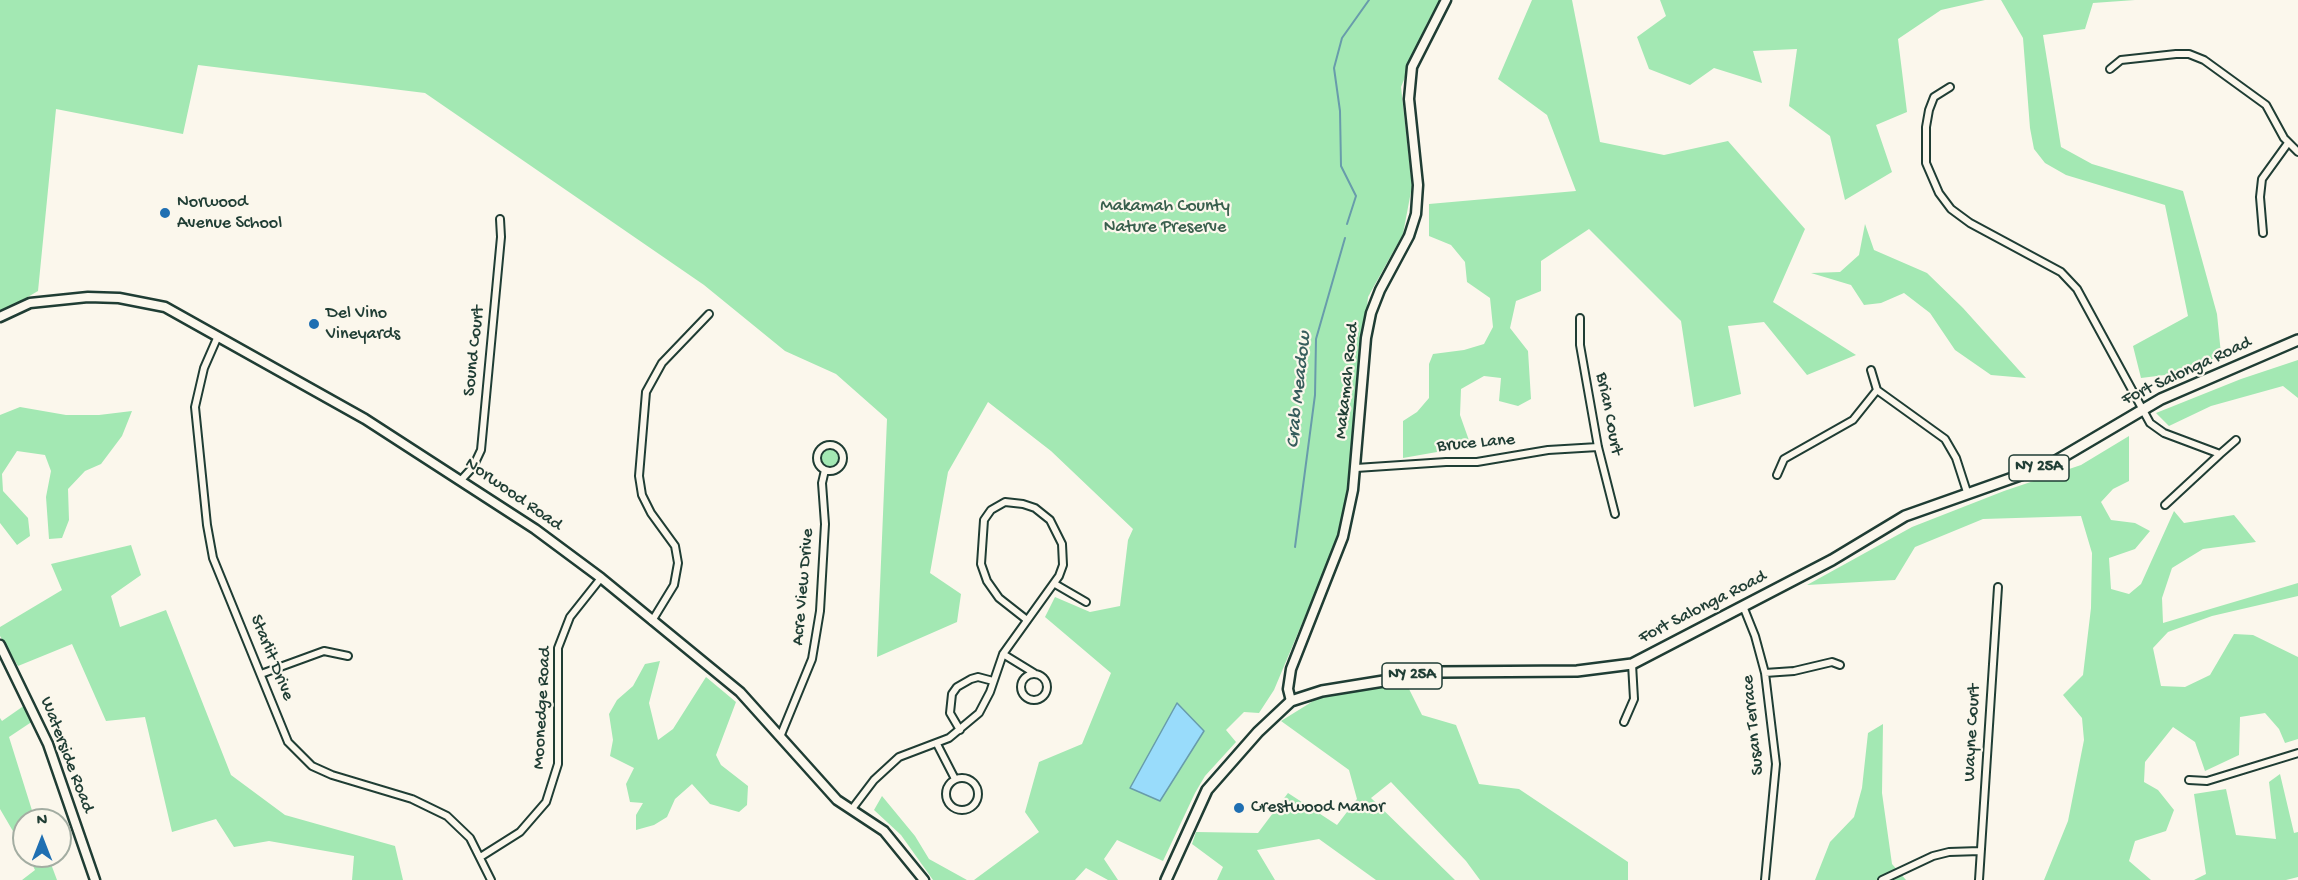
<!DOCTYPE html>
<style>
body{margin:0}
#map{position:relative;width:2298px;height:880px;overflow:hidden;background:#fbf7ec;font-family:"Gochi Hand",sans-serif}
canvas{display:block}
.north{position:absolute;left:12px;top:808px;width:60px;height:60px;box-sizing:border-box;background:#fbf7ec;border:2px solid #a3ada2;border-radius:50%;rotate:0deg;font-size:16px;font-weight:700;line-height:24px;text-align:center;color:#1f3d34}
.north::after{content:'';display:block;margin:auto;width:21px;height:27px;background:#1f6fb2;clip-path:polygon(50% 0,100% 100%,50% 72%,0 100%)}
</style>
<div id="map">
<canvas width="2298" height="880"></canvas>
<div class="north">N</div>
</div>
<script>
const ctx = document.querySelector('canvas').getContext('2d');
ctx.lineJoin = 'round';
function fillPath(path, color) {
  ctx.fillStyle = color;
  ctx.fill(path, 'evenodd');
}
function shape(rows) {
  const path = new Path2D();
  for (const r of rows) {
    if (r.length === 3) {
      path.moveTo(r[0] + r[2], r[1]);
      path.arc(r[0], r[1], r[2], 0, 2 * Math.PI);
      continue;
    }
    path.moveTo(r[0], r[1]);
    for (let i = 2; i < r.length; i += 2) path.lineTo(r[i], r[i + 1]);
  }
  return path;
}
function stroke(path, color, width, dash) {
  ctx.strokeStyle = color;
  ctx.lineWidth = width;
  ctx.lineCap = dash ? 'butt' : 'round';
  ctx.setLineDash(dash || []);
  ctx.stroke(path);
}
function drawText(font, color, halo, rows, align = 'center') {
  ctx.font = font + ' "Gochi Hand",sans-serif';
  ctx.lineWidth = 4.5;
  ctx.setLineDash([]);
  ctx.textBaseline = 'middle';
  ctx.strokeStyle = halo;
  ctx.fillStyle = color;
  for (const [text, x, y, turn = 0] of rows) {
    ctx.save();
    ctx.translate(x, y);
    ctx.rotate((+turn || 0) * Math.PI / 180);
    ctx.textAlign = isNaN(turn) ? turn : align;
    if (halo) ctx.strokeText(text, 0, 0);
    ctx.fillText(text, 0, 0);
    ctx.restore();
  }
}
const green = shape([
 [0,0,1440,0,1427,23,1401,87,1412,186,1403,234,1368,297,1354,448,1340,533,1274,690,1259,713,1244,712,1226,730,1236,742,1205,776,1195,793,1163,861,1117,840,1104,859,1118,880,1108,880,1086,868,1075,880,974,880,1039,832,1025,812,1039,762,1082,744,1111,673,1045,617,1055,597,1090,612,1120,606,1128,540,1133,529,1051,451,988,402,948,472,930,573,961,594,957,622,877,657,887,419,836,374,785,351,704,285,425,93,198,65,183,134,56,109,38,291,0,313],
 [1532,0,1572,0,1600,142,1664,155,1728,141,1805,229,1773,302,1856,355,1807,375,1764,322,1728,326,1741,394,1694,407,1681,321,1589,229,1541,261,1541,291,1516,301,1510,328,1528,351,1531,399,1518,406,1499,401,1501,378,1484,376,1461,389,1460,415,1471,446,1403,458,1403,421,1417,412,1429,398,1429,364,1433,354,1464,350,1484,344,1493,327,1490,298,1467,282,1465,262,1451,245,1429,236,1429,204,1576,191,1547,115,1498,79],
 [1660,0,1985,0,1941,10,1898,39,1907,112,1876,125,1892,172,1845,200,1830,136,1789,106,1797,49,1753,51,1762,83,1714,68,1690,85,1649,69,1637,37,1666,16],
 [2001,0,2135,0,2093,3,2085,29,2043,35,2061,147,2092,164,2183,191,2217,314,2221,354,2189,372,2141,378,2133,346,2188,316,2165,205,2066,175,2045,163,2034,149,2030,128,2023,38],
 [1865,224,1874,250,1927,273,1963,308,2026,378,1991,375,1955,350,1930,313,1904,293,1881,303,1864,305,1851,285,1811,273,1840,272,1859,255],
 [2298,360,2298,398,2283,386,2211,406,2169,426,2156,413,2241,379],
 [20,407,66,415,99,415,132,411,122,436,101,464,85,471,68,489,69,520,62,538,49,539,46,497,51,471,45,455,17,451,2,474,3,491,28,518,30,536,17,545,0,523,0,415],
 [2129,436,2129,481,2113,489,2101,502,2111,520,2135,523,2150,531,2135,549,2109,558,2111,589,2129,594,2141,584,2174,511,2184,523,2234,515,2256,542,2203,549,2172,568,2162,598,2163,623,2298,583,2298,596,2212,616,2168,632,2153,648,2161,686,2185,687,2210,675,2234,634,2253,635,2298,657,2298,739,2285,743,2279,729,2265,713,2240,717,2239,755,2205,771,2195,742,2173,727,2145,762,2144,782,2158,790,2174,810,2166,831,2135,841,2129,861,2151,880,2044,880,2068,821,2084,740,2082,718,2063,695,2083,675,2091,608,2092,553,2081,516,1983,519,1915,547,1895,580,1807,585,1912,527,2004,491,2081,465],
 [830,458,10],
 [131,545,141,575,111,596,120,627,166,610,231,775,285,815,395,846,403,880,352,880,354,856,269,841,234,847,216,819,172,832,145,717,106,721,72,644,18,666,0,636,0,627,62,590,51,564],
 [660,661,649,703,658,740,673,729,706,677,736,702,716,755,721,765,748,786,747,805,739,812,710,804,692,784,675,799,667,817,654,825,636,830,636,815,643,803,630,802,626,784,634,768,610,756,613,740,609,714,617,700,633,686,645,664],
 [1406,683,1422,715,1456,725,1479,784,1519,789,1628,862,1628,880,1480,880,1466,861,1391,782,1371,798,1455,880,1376,880,1319,839,1257,850,1275,880,1217,880,1223,867,1192,844,1196,832,1258,833,1288,793,1337,825,1357,799,1349,770,1281,721,1318,698],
 [25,705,33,721,9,737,35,820,24,820,24,850,0,809,0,718,2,721],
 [1883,724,1882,793,1892,864,1906,880,1815,880,1830,842,1854,817,1862,788,1868,733],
 [2280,774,2294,833,2298,832,2298,877,2286,880,2194,880,2206,874,2194,794,2226,789,2236,835,2276,839,2269,782],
 [882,796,915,836,929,859,967,880,933,880,901,835,874,810],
 [28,856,48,856,57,880,22,880,35,870]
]);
const water = shape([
 [1177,703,1204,731,1160,801,1130,788,1177,703]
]);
const stream = shape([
 [1347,224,1356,196,1341,166,1340,111,1334,68,1342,38,1369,0],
 [1295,547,1315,395,1316,339,1345,238]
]);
const street = shape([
 [2110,69,2121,60,2176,54,2189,54,2204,60,2266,105,2284,138,2298,152],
 [1950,87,1934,97,1929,110,1926,127,1926,163,1939,193,1951,209,1970,223,2061,272,2077,289,2150,423,2164,433,2220,454,2165,505],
 [2263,233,2260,197,2262,179,2288,143],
 [1580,318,1580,345,1598,447,1615,514],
 [218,336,204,368,195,407,207,525,213,558,288,742,312,766,332,775,412,799,447,816,470,838,491,880],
 [1871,370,1877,390,1945,439,1956,458,1967,492],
 [830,458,13],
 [2220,454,2236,440],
 [1356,468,1446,462,1477,462,1548,450,1598,447],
 [1777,475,1784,459,1853,420,1877,390],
 [462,479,473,467,481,450,501,237,500,219],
 [1055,584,1086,602],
 [1743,606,1755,636,1765,673,1776,764,1765,880],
 [652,621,674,585,678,563,675,546,651,513,642,495,639,476,646,392,662,363,709,314],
 [1003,654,1034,673],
 [1765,673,1794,671,1832,662,1840,665],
 [1034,687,13],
 [261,674,324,651,348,656],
 [1624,722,1634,699,1632,664],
 [960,730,950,713,952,694,957,687,971,679,978,677,993,681],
 [780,737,812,659,820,611,825,524,822,483,825,470],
 [937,744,955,779],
 [962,794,16],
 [2189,780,2207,781,2298,753],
 [852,809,874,780,899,757,949,738,979,713,990,692,1003,654,1059,576,1063,565,1062,544,1050,520,1035,508,1023,504,1005,502,991,510,984,520,981,564,987,581,999,598,1027,620],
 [482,856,520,832,546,802,558,764,558,648,570,617,601,578],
 [1882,880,1933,856,1949,852,1980,851],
 [1979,880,1998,587]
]);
const secondary = shape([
 [0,317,30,303,88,297,119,298,165,307,365,419,535,529,601,578,740,692,837,800,884,831,924,880],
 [0,645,48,744,95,880],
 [1291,701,1288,689,1291,669,1343,537,1353,490,1366,338,1371,313,1380,290,1409,236,1416,214,1418,185,1409,99,1412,67,1446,0]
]);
const primary = shape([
 [1166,880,1207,790,1258,732,1291,701,1322,691,1439,672,1577,671,1632,664,1832,560,1905,516,2049,465,2161,399,2298,340]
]);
const markers = [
 [165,213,6,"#1f6fb2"],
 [314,324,6,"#1f6fb2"],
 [1239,808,6,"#1f6fb2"]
];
const shields = [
 [2039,468,60],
 [1412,676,60]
];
const shieldNames = [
 ["NY 25A",2039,468],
 ["NY 25A",1412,676]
];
const poiNames = [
 ["Norwood",177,203],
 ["Avenue School",177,224],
 ["Del Vino",326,314],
 ["Vineyards",326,335],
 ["Crestwood Manor",1251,808]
];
const parkNames = [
 ["Makamah County",1165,207],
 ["Nature Preserve",1165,228]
];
const streetNames = [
 ["Sound Court",475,351,-84],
 ["Fort Salonga Road",2187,372,-25],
 ["Makamah Road",1348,381,-84],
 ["Brian Court",1608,414,79],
 ["Bruce Lane",1476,444,-5],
 ["Norwood Road",513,495,35],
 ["Acre View Drive",804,587,-85],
 ["Fort Salonga Road",1703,608,-27],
 ["Starlit Drive",271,658,68],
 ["Moonedge Road",543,708,-87],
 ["Susan Terrace",1754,725,-96],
 ["Wayne Court",1973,733,-87],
 ["Waterside Road",66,755,69]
];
const waterNames = [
 ["Crab Meadow",1300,390,-84]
];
fillPath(green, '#a3e8b3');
fillPath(water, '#99dcfb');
stroke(water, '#689cab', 1.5);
stroke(stream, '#689cab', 2);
stroke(street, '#1f3d34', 10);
stroke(secondary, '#1f3d34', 13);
stroke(primary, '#1f3d34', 14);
stroke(street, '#fbf7ec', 6);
stroke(secondary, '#fbf7ec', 8);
stroke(primary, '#fbf7ec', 9);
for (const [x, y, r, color] of markers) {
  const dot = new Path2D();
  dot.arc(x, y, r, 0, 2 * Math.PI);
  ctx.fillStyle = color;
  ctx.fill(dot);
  stroke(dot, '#fbf7ec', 2);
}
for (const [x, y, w] of shields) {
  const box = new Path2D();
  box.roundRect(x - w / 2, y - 13, w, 26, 4.5);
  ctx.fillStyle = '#fbf7ec';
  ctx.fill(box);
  stroke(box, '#1f3d34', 1.5);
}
drawText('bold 16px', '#1f3d34', null, shieldNames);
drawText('18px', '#1f3d34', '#fbf7ec', poiNames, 'left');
drawText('18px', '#395f4d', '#fbf7ec', parkNames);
drawText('18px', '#1f3d34', '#fbf7ec', streetNames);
drawText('italic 20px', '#375d5c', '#fbf7ec', waterNames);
</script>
